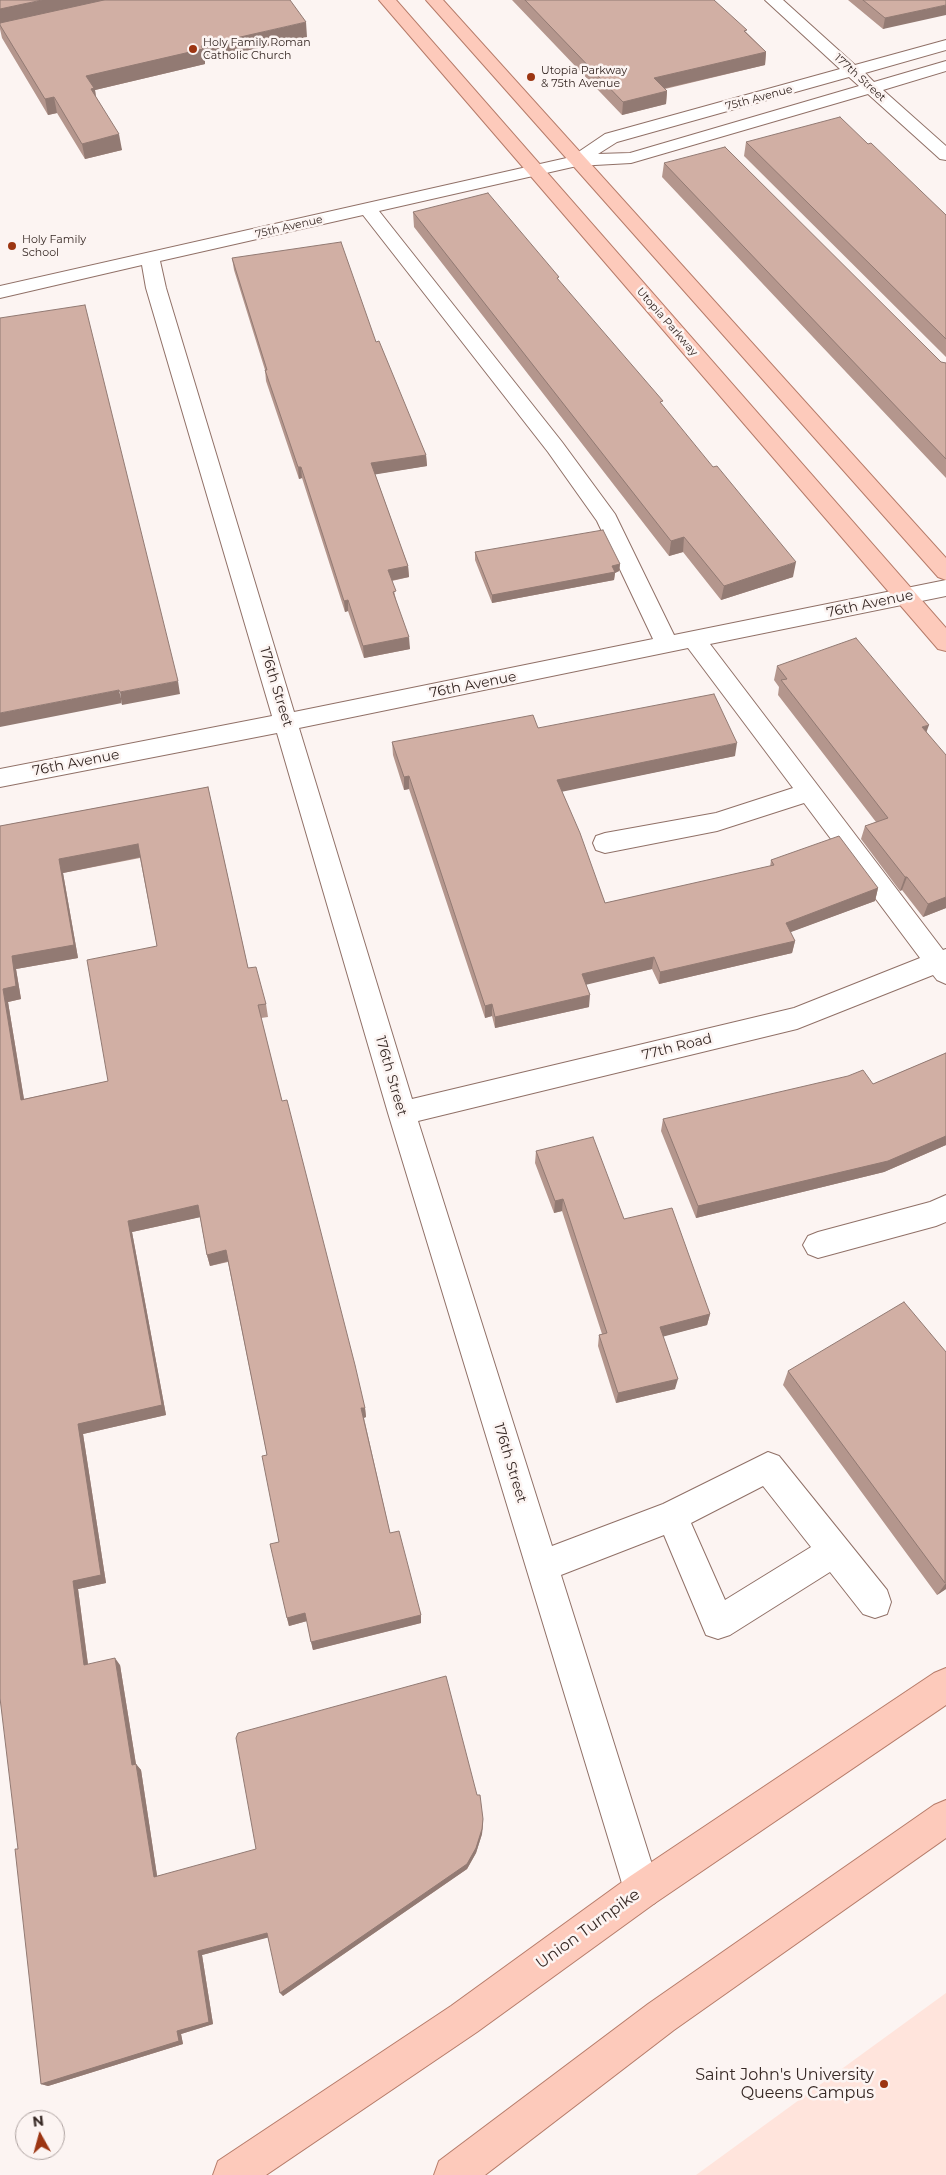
<!DOCTYPE html>
<style>
body{margin:0}
#map{position:relative;width:946px;height:2175px;overflow:hidden;background:#fcf4f2;font-family:Montserrat,sans-serif}
canvas{display:block}
.north{position:absolute;left:15px;top:2110px;width:50px;height:50px;box-sizing:border-box;background:#fcf4f2;border:1px solid #ada2a0;border-radius:50%;rotate:353deg;font-size:14px;font-weight:700;line-height:20px;text-align:center;color:#362824}
.north::after{content:'';display:block;margin:auto;width:18px;height:22px;background:#9c3512;clip-path:polygon(50% 0,100% 100%,50% 72%,0 100%)}
</style>
<div id="map">
<canvas width="946" height="2175"></canvas>
<div class="north">N</div>
</div>
<script>
const ctx = document.querySelector('canvas').getContext('2d');
ctx.lineJoin = 'round';
function fillPath(path, color) {
  ctx.fillStyle = color;
  ctx.fill(path, 'evenodd');
}
function shape(rows) {
  const path = new Path2D();
  for (const r of rows) {
    path.moveTo(r[0], r[1]);
    for (let i = 2; i < r.length; i += 2) path.lineTo(r[i], r[i + 1]);
  }
  return path;
}
function stroke(path, color, width, dash) {
  ctx.strokeStyle = color;
  ctx.lineWidth = width;
  ctx.lineCap = dash ? 'butt' : 'round';
  ctx.setLineDash(dash || []);
  ctx.stroke(path);
}
function drawText(font, color, halo, rows, align = 'center') {
  ctx.font = font + ' Montserrat,sans-serif';
  ctx.lineWidth = 5;
  ctx.setLineDash([]);
  ctx.textBaseline = 'middle';
  ctx.strokeStyle = halo;
  ctx.fillStyle = color;
  for (const [text, x, y, turn = 0] of rows) {
    ctx.save();
    ctx.translate(x, y);
    ctx.rotate((+turn || 0) * Math.PI / 180);
    ctx.textAlign = isNaN(turn) ? turn : align;
    if (halo) ctx.strokeText(text, 0, 0);
    ctx.fillText(text, 0, 0);
    ctx.restore();
  }
}
const built = shape([
 [946,1993,946,2175,696,2175]
]);
const minor = shape([
 [765,0,783,0,855,65,946,40,946,50,865,73,874,82,946,61,946,71,883,90,946,146,946,160,940,159,868,94,631,163,577,166,379,211,562,442,615,514,674,635,946,580,946,596,710,644,943,950,946,949,946,984,937,980,933,975,797,1029,418,1121,552,1546,663,1504,768,1452,779,1456,887,1590,891,1602,887,1614,875,1618,863,1614,830,1572,730,1635,718,1639,706,1635,664,1535,561,1575,660,1890,655,1903,642,1908,629,1903,624,1890,388,1113,277,733,0,787,0,769,272,716,146,288,142,265,0,298,0,286,571,157,605,134,840,69,765,0],
 [849,77,859,86,630,153,598,154,617,142,849,77],
 [363,215,548,452,597,521,653,639,294,712,166,288,160,261,363,215],
 [688,648,793,788,716,813,605,833,596,836,593,843,596,850,605,853,717,831,804,803,920,958,794,1008,412,1099,299,728,688,648],
 [763,1486,811,1547,725,1600,691,1523,763,1486],
 [946,1195,946,1222,936,1226,818,1258,808,1254,803,1245,808,1236,818,1232,930,1202,946,1195]
]);
const major = shape([
 [379,0,396,0,946,628,946,651,938,649,379,0],
 [426,0,443,0,946,558,946,580,938,577,426,0],
 [946,1668,946,1705,655,1903,477,2032,266,2175,213,2175,218,2161,451,2006,629,1877,934,1673,946,1668],
 [946,1800,946,1838,674,2030,485,2175,434,2175,439,2161,648,2004,934,1805,946,1800]
]);
const wall = shape([
 [0,0,307,37,205,60,205,64,95,90,96,98,122,150,85,159,57,113,48,115,2,38,0,29],
 [512,0,714,0,766,52,765,65,665,89,667,91,666,104,622,115],
 [848,0,946,0,883,29],
 [746,142,868,144,946,215,946,357,744,156],
 [664,163,941,362,946,363,946,478,662,177],
 [413,212,559,281,662,405,793,577,721,600,683,552,669,556,414,227],
 [232,258,376,342,426,455,427,466,375,474,408,566,409,577,392,581,396,600,410,649,364,658,348,611,345,612,302,478,299,479,266,381,265,370,234,270],
 [475,552,620,564,619,571,615,573,614,580,492,603,475,560],
 [777,666,927,732,946,908,923,917,902,890,900,891,861,839,865,826,876,822,778,695,779,687,774,680],
 [538,728,735,756,562,791,605,903,770,867,771,860,878,888,875,901,790,932,795,941,792,953,659,984,652,969,586,984,589,1007,495,1028,492,1016,485,1018,409,789,404,790,393,755,392,742],
 [208,787,248,968,266,1004,268,1017,261,1018,282,1101,365,1408,366,1417,364,1418,390,1533,421,1615,421,1623,313,1650,307,1621,289,1626,287,1618,279,1542,267,1455,228,1262,210,1266,207,1255,200,1217,132,1232,166,1415,83,1434,106,1583,78,1589,88,1664,120,1665,136,1764,141,1770,157,1876,483,1824,482,1834,476,1853,467,1869,283,1996,268,1937,202,1955,213,2024,181,2034,183,2044,48,2086,41,2084,18,1849,0,826],
 [140,858,157,946,108,1081,24,1099,8,1002,21,999,16,969,78,958,63,873],
 [946,1053,946,1145,884,1172,696,1218,661,1131,663,1119,873,1084],
 [536,1151,624,1219,710,1314,707,1325,663,1336,675,1389,616,1403,598,1346,599,1335,602,1334,562,1211,554,1213,535,1163],
 [946,1352,946,1589,937,1595,783,1385,788,1371]
]);
const shadedWall = shape([
 [42,0,113,0,0,25,0,9],
 [946,5,946,15,883,29,885,18],
 [306,22,307,37,205,60,205,64,95,90,97,104,93,104,86,76,201,46],
 [766,52,765,65,653,91,654,78],
 [667,91,666,104,622,115,623,102],
 [54,97,57,113,48,115,45,99],
 [119,134,122,150,85,159,82,144],
 [426,455,427,466,372,475,371,463],
 [298,467,301,467,302,478,299,479],
 [684,537,683,552,669,556,671,541],
 [796,562,793,577,721,600,724,586],
 [620,564,619,571,615,573,614,580,492,603,492,595],
 [408,566,409,577,389,581,388,570],
 [348,600,348,611,345,612,344,601],
 [409,637,410,649,364,658,363,646],
 [178,681,180,694,122,705,120,692],
 [119,690,122,703,0,727,0,713],
 [929,725,924,739,922,727],
 [737,743,735,756,556,793,557,780],
 [409,776,409,789,404,790,404,777],
 [138,844,141,857,63,873,78,958,16,969,21,999,8,1002,26,1112,21,1100,3,989,12,956,59,859],
 [905,877,907,877,902,890,900,891],
 [878,888,875,901,783,935,786,923],
 [946,897,946,908,923,917,928,904],
 [795,941,792,953,659,984,660,972],
 [654,957,652,969,581,986,582,974],
 [590,995,589,1007,495,1028,495,1017],
 [492,1004,492,1016,485,1018,485,1006],
 [946,1136,946,1145,884,1172,696,1218,698,1206],
 [563,1199,562,1211,554,1213,555,1201],
 [198,1205,201,1217,132,1232,166,1415,83,1434,106,1583,78,1589,89,1673,84,1665,73,1581,78,1424,128,1221],
 [226,1250,229,1261,210,1266,207,1255],
 [710,1314,707,1325,658,1338,660,1327],
 [678,1379,675,1389,616,1403,618,1393],
 [361,1408,365,1408,366,1417,363,1418],
 [946,1583,946,1589,937,1595],
 [305,1613,307,1621,289,1626,287,1618],
 [421,1615,421,1623,313,1650,311,1642],
 [115,1658,120,1665,137,1771,132,1765],
 [136,1764,141,1770,158,1882,154,1877],
 [483,1819,482,1834,476,1853,467,1869,283,1996,280,1993],
 [267,1933,270,1937,202,1955,213,2024,181,2034,183,2044,48,2086,41,2084,177,2031,198,1951]
]);
const building = shape([
 [0,0,42,0,0,9,0,0],
 [104,0,290,0,306,22,201,46,203,49,86,76,94,88,91,89,119,134,82,144,54,97,45,99,0,25,0,23,104,0],
 [525,0,714,0,747,30,744,31,766,52,654,78,667,91,623,102,525,0],
 [863,0,946,0,946,5,885,18,863,0],
 [840,117,868,144,871,143,946,215,946,339,746,142,840,117],
 [725,147,941,362,946,363,946,459,664,163,725,147],
 [488,193,559,277,557,278,663,401,660,402,713,467,717,466,796,562,724,586,684,537,671,541,413,212,488,193],
 [341,242,376,342,379,341,426,455,371,463,408,566,388,570,396,591,393,592,409,637,363,646,348,600,344,601,301,467,298,467,265,370,267,370,232,258,341,242],
 [85,305,178,681,120,692,119,690,0,713,0,318,85,305],
 [603,530,620,564,612,566,615,572,492,595,475,552,603,530],
 [856,638,929,725,922,727,946,755,946,897,928,904,907,877,905,877,865,826,888,818,781,680,787,679,777,666,856,638],
 [714,694,737,743,557,780,580,833,605,903,774,865,771,860,839,836,878,888,786,923,795,941,660,972,654,957,582,974,590,995,495,1017,492,1004,485,1006,409,776,404,777,392,742,533,715,538,728,714,694],
 [208,787,248,968,256,967,266,1004,258,1005,282,1101,287,1100,355,1365,365,1408,361,1408,390,1533,399,1531,421,1615,311,1642,305,1613,287,1618,270,1544,279,1542,262,1456,267,1455,226,1250,207,1255,198,1205,128,1221,162,1405,78,1424,101,1575,73,1581,84,1665,115,1658,132,1765,136,1764,154,1877,256,1849,236,1738,238,1733,446,1676,477,1795,480,1795,483,1819,482,1829,476,1848,467,1864,280,1993,267,1933,198,1951,209,2022,177,2031,179,2041,41,2084,15,1849,18,1849,0,1698,0,826,208,787],
 [138,844,157,946,87,960,108,1081,21,1100,3,989,16,986,12,956,74,945,59,859,138,844],
 [946,1053,946,1136,888,1161,698,1206,663,1119,848,1076,863,1070,873,1084,946,1053],
 [593,1137,624,1219,672,1208,710,1314,660,1327,678,1379,618,1393,599,1335,607,1333,563,1199,555,1201,536,1151,593,1137],
 [904,1302,946,1352,945,1583,788,1371,904,1302]
]);
const markers = [
 [193,49,5,"#9c3512"],
 [531,77,5,"#9c3512"],
 [12,246,5,"#9c3512"],
 [884,2084,5,"#9c3512"]
];
const farPoinames = [
 ["Holy Family Roman",203,43],
 ["Catholic Church",203,56],
 ["Utopia Parkway",541,71],
 ["& 75th Avenue",541,84],
 ["Holy Family",22,240],
 ["School",22,253]
];
const farStreetnames = [
 ["177th Street",860,78,42],
 ["75th Avenue",759,98,-15],
 ["75th Avenue",289,227,-13],
 ["Utopia Parkway",667,322,49]
];
const streetNames = [
 ["76th Avenue",870,604,-12],
 ["76th Avenue",473,685,-11],
 ["176th Street",276,687,73],
 ["76th Avenue",76,763,-11],
 ["77th Road",677,1047,-14],
 ["176th Street",391,1076,74],
 ["176th Street",510,1463,73]
];
const nearStreetnames = [
 ["Union Turnpike",588,1929,-36]
];
const nearPoinames = [
 ["Saint John's University",874,2075],
 ["Queens Campus",874,2093]
];
fillPath(built, '#ffe4dc');
stroke(minor, '#907067', 2);
stroke(major, '#b67b69', 2);
fillPath(minor, '#fff');
fillPath(major, '#fdcabb');
fillPath(wall, '#b4968d');
fillPath(shadedWall, '#927a73');
fillPath(building, '#d1afa4');
stroke(building, '#927a73', 1);
for (const [x, y, r, color] of markers) {
  const dot = new Path2D();
  dot.arc(x, y, r, 0, 2 * Math.PI);
  ctx.fillStyle = color;
  ctx.fill(dot);
  stroke(dot, '#fcf4f2', 2);
}
drawText('11px', '#362824', '#fcf4f2', farPoinames, 'left');
drawText('11px', '#362824', '#fcf4f2', farStreetnames);
drawText('14px', '#362824', '#fcf4f2', streetNames);
drawText('16px', '#362824', '#fcf4f2', nearStreetnames);
drawText('16px', '#362824', '#fcf4f2', nearPoinames, 'right');
</script>
